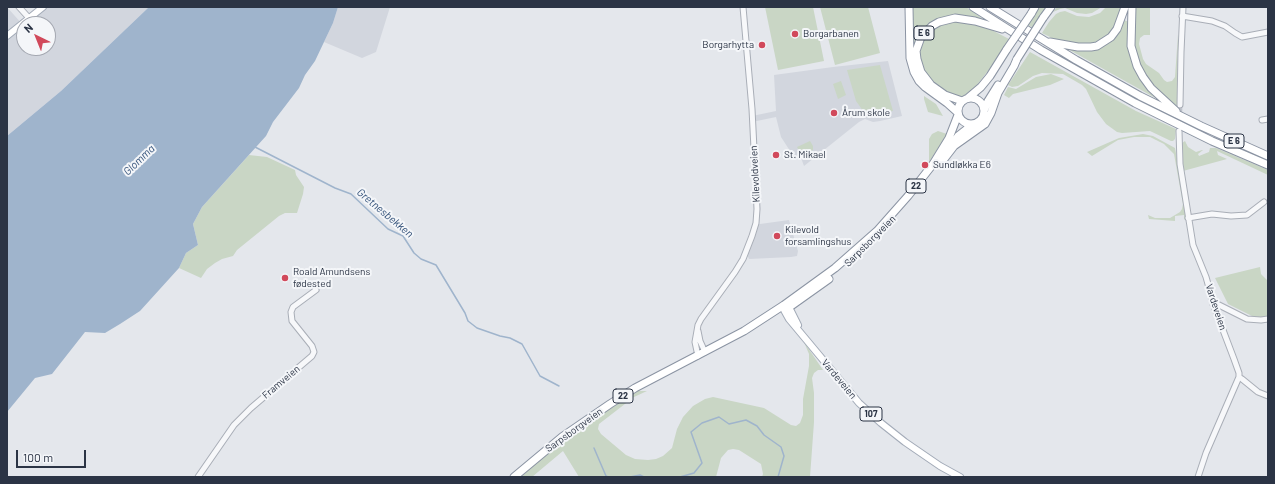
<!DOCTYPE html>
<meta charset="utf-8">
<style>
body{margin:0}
#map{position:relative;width:1275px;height:484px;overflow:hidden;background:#e4e7ec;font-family:Barlow,sans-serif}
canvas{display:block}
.frame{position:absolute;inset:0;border:8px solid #2b3445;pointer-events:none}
.north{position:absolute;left:16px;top:16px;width:40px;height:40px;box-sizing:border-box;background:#f4f6f9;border:1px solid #a4a8b1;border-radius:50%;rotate:317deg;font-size:11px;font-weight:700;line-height:16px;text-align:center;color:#2b3445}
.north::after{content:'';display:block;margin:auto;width:14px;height:18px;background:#d1495b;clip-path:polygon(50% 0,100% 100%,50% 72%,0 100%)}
.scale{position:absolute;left:16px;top:450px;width:70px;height:18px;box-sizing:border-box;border:2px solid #2b3445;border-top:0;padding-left:5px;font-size:12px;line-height:14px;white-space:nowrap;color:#2b3445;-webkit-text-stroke:3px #f4f6f9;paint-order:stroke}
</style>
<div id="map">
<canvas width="1275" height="484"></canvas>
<div class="frame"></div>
<div class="north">N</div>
<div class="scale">100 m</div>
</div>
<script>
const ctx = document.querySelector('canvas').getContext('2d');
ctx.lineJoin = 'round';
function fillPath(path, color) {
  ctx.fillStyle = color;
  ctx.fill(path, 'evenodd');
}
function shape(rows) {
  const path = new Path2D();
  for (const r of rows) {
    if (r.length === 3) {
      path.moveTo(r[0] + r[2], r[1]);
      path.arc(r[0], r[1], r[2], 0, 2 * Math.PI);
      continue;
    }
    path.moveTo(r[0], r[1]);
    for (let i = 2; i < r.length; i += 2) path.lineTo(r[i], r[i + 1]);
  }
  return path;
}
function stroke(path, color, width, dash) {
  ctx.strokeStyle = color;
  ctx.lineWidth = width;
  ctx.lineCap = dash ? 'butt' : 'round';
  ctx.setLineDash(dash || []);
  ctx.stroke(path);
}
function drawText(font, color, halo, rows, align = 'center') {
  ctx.font = font + ' Barlow,sans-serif';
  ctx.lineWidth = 4;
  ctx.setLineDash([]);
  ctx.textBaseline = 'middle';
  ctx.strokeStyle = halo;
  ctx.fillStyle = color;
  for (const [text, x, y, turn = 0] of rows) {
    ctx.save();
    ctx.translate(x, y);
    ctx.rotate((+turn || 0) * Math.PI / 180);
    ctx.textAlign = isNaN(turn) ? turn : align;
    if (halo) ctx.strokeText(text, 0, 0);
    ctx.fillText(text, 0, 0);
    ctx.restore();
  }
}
const built = shape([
 [7,7,22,24,43,7,149,7,61,91,7,136],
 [24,24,48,24,48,48,24,48],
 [338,7,390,7,376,52,362,58,324,42,333,23],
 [888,61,902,116,880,121,873,122,865,119,859,122,804,166,800,155,794,157,781,137,776,117,752,122,752,116,776,111,774,75,833,67],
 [789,220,798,251,797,256,791,257,749,259,746,252,756,223,760,224]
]);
const green = shape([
 [765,7,813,7,824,61,778,70],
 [820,7,868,7,880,53,835,65],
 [912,7,966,7,987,22,946,17,916,45,913,44],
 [1039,7,1048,7,1034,28,1028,25],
 [1057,7,1102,7,1092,13,1086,14,1077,13,1065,8,1060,9,1053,12],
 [1106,7,1123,7,1120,18,1110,34,1095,43,1087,45,1063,42,1052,38,1042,33,1049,22,1056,14,1060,12,1065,11,1077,16,1089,17,1100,13],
 [1135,7,1150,8,1150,35,1144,35,1140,38,1139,44,1143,59,1146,64,1159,73,1164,80,1167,82,1172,81,1175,77,1178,34,1177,106,1167,99,1147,78,1137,61,1133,49],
 [1124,20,1129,22,1129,48,1159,100,1066,48,1083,50,1119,32],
 [950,21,960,21,984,26,1009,39,991,67,973,90,963,96,957,96,952,95,929,80,922,68,920,55,920,47,924,38,934,27],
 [1030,52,1136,111,1176,129,1175,139,1173,141,1171,141,1150,131,1122,133,1117,132,1106,124,1097,112,1086,89,1082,85,1063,74,1042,73,1033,76,1018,86,1012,87,1008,85],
 [880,65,893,111,866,115,856,101,847,70],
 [1051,74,1064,79,1050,85,1013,94,1009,98,1004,95,1008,87,1016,89,1036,77],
 [841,81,846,95,838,99,833,84],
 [924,96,936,104,943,116,928,112,924,99],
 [938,131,947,134,929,162,929,139,932,134],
 [1143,134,1153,136,1175,148,1185,201,1186,217,1184,220,1184,215,1175,216,1175,221,1149,219,1148,215,1155,218,1170,218,1180,212,1182,209,1183,204,1174,154,1164,144,1150,137,1134,137,1118,140,1092,156,1087,152,1119,138],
 [810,141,813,146,813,150,802,156,797,147],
 [1185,141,1188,147,1196,152,1202,150,1203,150,1198,154,1199,156,1209,152,1210,148,1216,148,1268,170,1268,175,1217,151,1218,155,1227,159,1183,171,1182,143],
 [249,155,267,157,295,170,296,175,304,187,303,194,297,213,285,213,279,216,237,250,233,256,222,259,215,263,207,269,201,278,179,268,186,253,198,245,193,224,202,207],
 [1260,267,1261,274,1268,281,1268,317,1258,319,1228,304,1215,278],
 [804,342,823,370,818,370,814,373,812,378,814,393,814,422,810,477,762,477,763,474,761,464,739,450,733,449,728,450,721,458,716,477,579,477,563,451,532,477,521,477,540,460,588,423,638,391,647,391,634,397,599,424,598,429,601,434,626,455,635,459,648,460,656,459,663,456,672,448,677,429,683,417,693,406,705,399,713,397,764,408,791,425,796,426,800,423,803,415,803,399,809,366,809,354]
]);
const water = shape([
 [149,7,338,7,333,23,315,61,305,75,299,88,273,122,266,136,202,207,193,224,198,245,186,253,179,268,140,311,120,324,105,333,85,332,52,374,35,378,7,412,7,136,61,91]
]);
const stream = shape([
 [255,147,335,188,351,194,388,229,403,236,414,253,421,259,436,265,465,313,468,321,477,328,500,336,510,338,522,344,540,376,559,386],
 [594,448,606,476,608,477],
 [630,477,640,475,644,477],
 [680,477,694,473,702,463,691,432,702,423,719,417,729,424,746,420,757,426,764,435,781,447,784,456,778,477]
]);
const minorTunnel = shape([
 [1179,128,1180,105]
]);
const minor = shape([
 [19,7,29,18],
 [1182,16,1212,21,1225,26,1235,33,1242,37,1268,32],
 [1180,105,1181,52,1183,7],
 [1262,120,1268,119],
 [1179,131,1180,164,1193,245,1206,277,1215,309,1234,359,1239,373,1239,377,1206,453,1198,477],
 [1188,218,1212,214,1231,216,1247,215,1264,202],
 [1213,304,1217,304,1247,319,1261,320,1268,319],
 [698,331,700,341,705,352],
 [698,356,695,342,698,325,701,319,735,272,743,259,752,236,756,223,757,209,752,109,743,7],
 [1239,377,1242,379,1258,392,1268,396],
 [198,477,234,425,251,408,312,356,314,352,312,346,292,321,291,312,293,307,316,290]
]);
const major = shape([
 [7,36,43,7],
 [784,305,784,310,789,319,859,403,881,423,905,442,940,466,960,477],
 [784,305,789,307,798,325]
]);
const highway = shape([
 [909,7,910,58,914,72,919,81,925,87,947,103,957,112],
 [973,7,1041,50,1135,103,1212,141,1268,165],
 [990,7,1076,60,1140,96,1201,126,1268,156],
 [1132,7,1131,46,1137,66,1143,77,1151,88,1176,111],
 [1031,14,1035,7],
 [1043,18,1051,7],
 [1050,42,1078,47,1091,47,1097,46,1111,37,1117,29,1125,7],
 [971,111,13],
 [968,98,981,87,990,76,1007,49],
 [962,101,945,95,931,85,921,72,917,59,916,51,921,37,932,26,939,22,955,18,975,21,1002,29],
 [984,111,988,101,998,85],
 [943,156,958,136,972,125],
 [937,164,944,159,954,146,985,124,991,113,998,93,1014,66,1017,59],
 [791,306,829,279],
 [514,477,562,437,610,404,635,388,744,331,784,305,835,268,877,231,908,196,933,164,949,138,958,115]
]);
const highwayBridge = shape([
 [1007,49,1031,14],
 [1017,59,1043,18]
]);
const markers = [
 [795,34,4,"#d1495b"],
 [762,45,4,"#d1495b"],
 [834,113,4,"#d1495b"],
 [776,155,4,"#d1495b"],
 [925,165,4,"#d1495b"],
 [777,236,4,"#d1495b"],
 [285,278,4,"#d1495b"]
];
const shields = [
 [924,33,20],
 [1234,141,20],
 [916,186,20],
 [623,396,20],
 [871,414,22]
];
const shieldNames = [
 ["E 6",924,33],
 ["E 6",1234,141],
 ["22",916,186],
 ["22",623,396],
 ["107",871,414]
];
const poiNames = [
 ["Borgarbanen",803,34],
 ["Borgarhytta",754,45,"right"],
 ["Årum skole",842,113],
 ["St. Mikael",784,155],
 ["Sundløkka E6",933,165],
 ["Kilevold",785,230],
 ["forsamlingshus",785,242],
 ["Roald Amundsens",293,272],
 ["fødested",293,284]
];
const streetNames = [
 ["Kilevoldveien",755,174,-93],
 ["Sarpsborgveien",870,241,-45],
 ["Vardeveien",1216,307,72],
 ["Vardeveien",839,379,50],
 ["Framveien",281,382,-40],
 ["Sarpsborgveien",574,430,-36]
];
const waterNames = [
 ["Glomma",139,160,-44],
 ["Gretnesbekken",385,213,40]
];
fillPath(built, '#d2d6de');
fillPath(green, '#c9d6c5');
fillPath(water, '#9fb4cc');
stroke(stream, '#9fb4cc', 1.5);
stroke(minorTunnel, '#bfc3cb', 5, [5, 2.5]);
stroke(minor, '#a9aeb7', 7);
stroke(major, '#a3abb8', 8);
stroke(highway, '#8b94a3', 9);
stroke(minor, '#f7f8fa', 5);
stroke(major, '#fff', 6);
stroke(highway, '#fff', 7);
stroke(highwayBridge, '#8b94a3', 9, []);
stroke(highwayBridge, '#fff', 7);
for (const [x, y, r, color] of markers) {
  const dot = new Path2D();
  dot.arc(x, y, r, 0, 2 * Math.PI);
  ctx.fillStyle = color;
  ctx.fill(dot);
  stroke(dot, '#f4f6f9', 1.5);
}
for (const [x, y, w] of shields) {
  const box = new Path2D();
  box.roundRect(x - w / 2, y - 7, w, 14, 3);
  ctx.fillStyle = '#f4f6f9';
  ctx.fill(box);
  stroke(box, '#2b3445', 1);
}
drawText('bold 9px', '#2b3445', null, shieldNames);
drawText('10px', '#2b3445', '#f4f6f9', poiNames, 'left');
drawText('10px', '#2b3445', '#f4f6f9', streetNames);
drawText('italic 11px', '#34527a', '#f4f6f9', waterNames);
</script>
